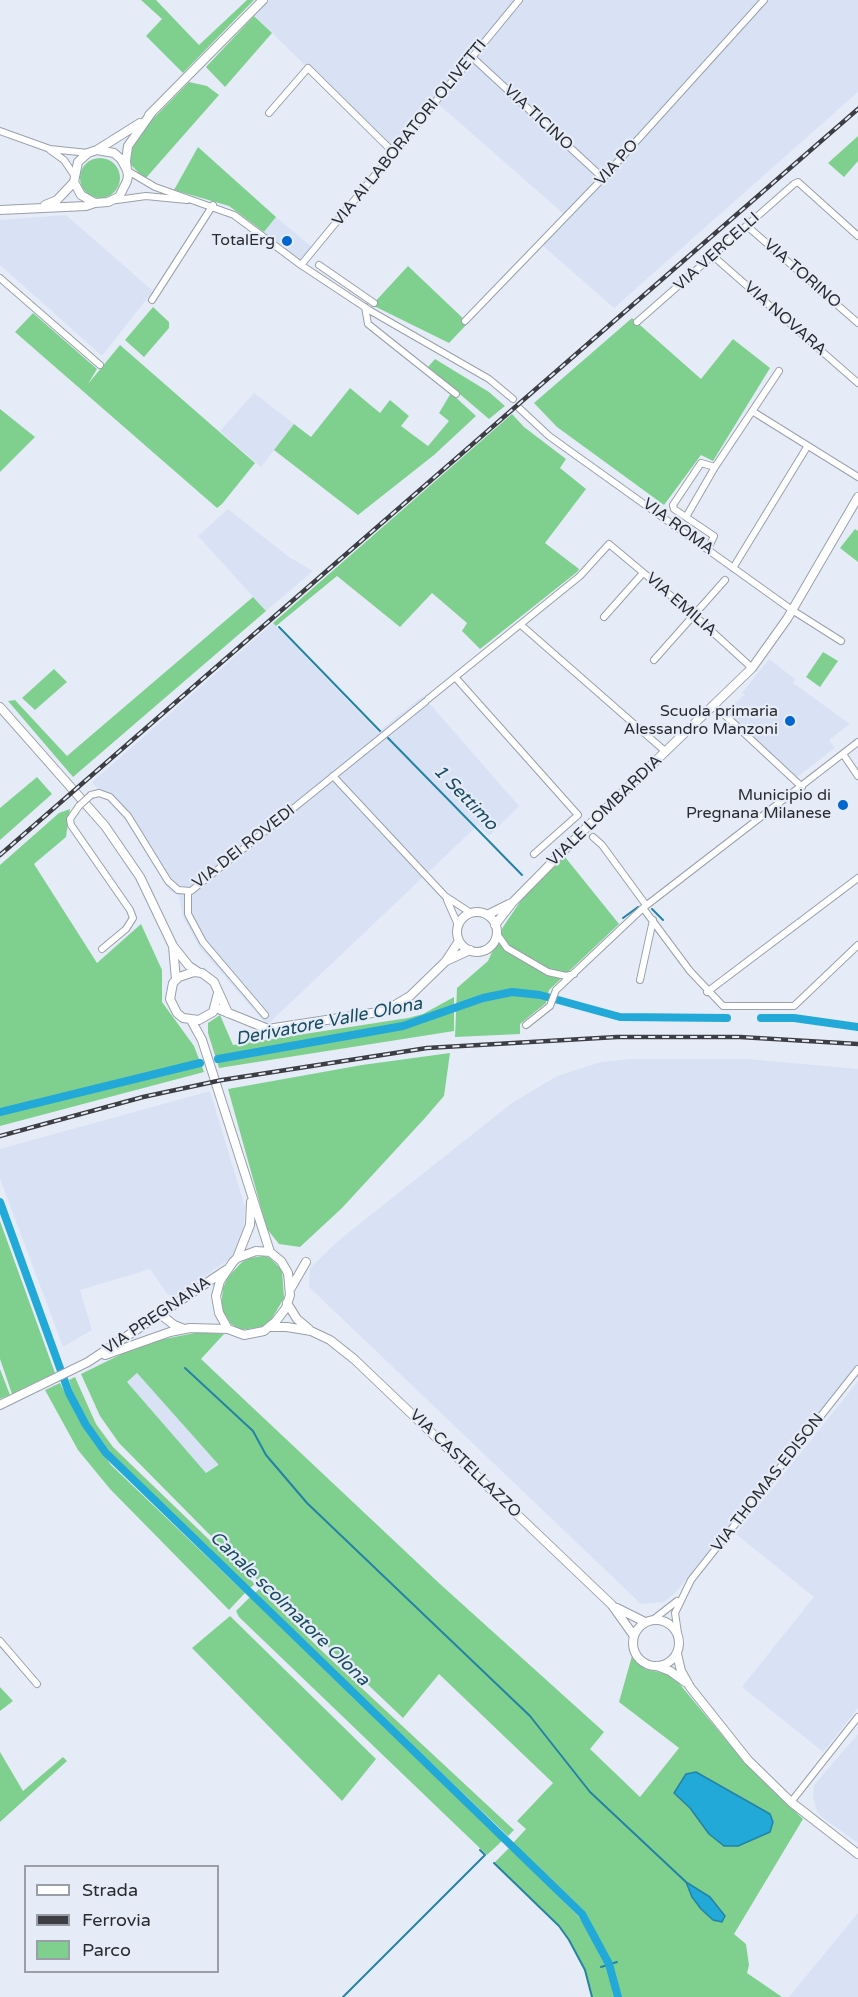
<!DOCTYPE html>
<style>
body{margin:0}
#map{position:relative;width:858px;height:1997px;overflow:hidden;background:#e6ecf7;font-family:"Varela Round",sans-serif}
canvas{display:block}
.legend{position:absolute;left:24px;top:1865px;width:195px;height:108px;box-sizing:border-box;background:#e6ecf7;border:2px solid #9a9fa7;margin:0;padding:8px 10px;list-style:none;font-size:18px;color:#292b2f}
.legend li{display:flex;align-items:center;gap:12px;height:30px}
.legend b{width:30px;border:2px solid #9a9fa7}
</style>
<div id="map">
<canvas width="858" height="1997"></canvas>
<ul class="legend">
<li><b style="height:8px;background:#fff"></b>Strada</li>
<li><b style="height:8px;background:#3c3e43"></b>Ferrovia</li>
<li><b style="height:16px;background:#7fd08f"></b>Parco</li>
</ul>
</div>
<script>
const ctx = document.querySelector('canvas').getContext('2d');
ctx.lineJoin = 'round';
function fillPath(path, color) {
  ctx.fillStyle = color;
  ctx.fill(path, 'evenodd');
}
function shape(rows) {
  const path = new Path2D();
  for (const r of rows) {
    if (r.length === 3) {
      path.moveTo(r[0] + r[2], r[1]);
      path.arc(r[0], r[1], r[2], 0, 2 * Math.PI);
      continue;
    }
    path.moveTo(r[0], r[1]);
    for (let i = 2; i < r.length; i += 2) path.lineTo(r[i], r[i + 1]);
  }
  return path;
}
function stroke(path, color, width, dash) {
  ctx.strokeStyle = color;
  ctx.lineWidth = width;
  ctx.lineCap = dash ? 'butt' : 'round';
  ctx.setLineDash(dash || []);
  ctx.stroke(path);
}
function drawText(font, color, halo, rows, align = 'center') {
  ctx.font = font + ' "Varela Round",sans-serif';
  ctx.lineWidth = 4.5;
  ctx.setLineDash([]);
  ctx.textBaseline = 'middle';
  ctx.strokeStyle = halo;
  ctx.fillStyle = color;
  for (const [text, x, y, turn = 0] of rows) {
    ctx.save();
    ctx.translate(x, y);
    ctx.rotate((+turn || 0) * Math.PI / 180);
    ctx.textAlign = isNaN(turn) ? turn : align;
    if (halo) ctx.strokeText(text, 0, 0);
    ctx.fillText(text, 0, 0);
    ctx.restore();
  }
}
const built = shape([
 [263,0,858,0,858,92,614,308,542,245,566,216,436,102,394,153,251,12],
 [66,215,153,291,102,356,0,265,0,220],
 [276,217,313,248,301,262,263,234],
 [254,393,294,424,261,467,220,431],
 [228,509,289,557,313,571,266,611,198,536],
 [273,623,378,732,423,696,519,806,489,836,478,825,267,1025,200,948,183,917,179,896,169,890,125,820,92,782],
 [769,659,795,679,793,683,850,724,829,740,835,748,797,777,731,717,731,707,745,694,742,693],
 [631,1059,748,1059,858,1069,858,1365,676,1592,664,1602,641,1604,309,1287,310,1268,339,1240,512,1103,557,1076,601,1062],
 [210,1091,245,1207,243,1233,239,1244,232,1257,178,1295,168,1295,150,1269,80,1290,92,1330,63,1347,0,1179,0,1149],
 [137,1373,218,1464,206,1473,127,1382],
 [858,1381,858,1708,823,1752,742,1687,814,1597,736,1534],
 [858,1734,858,1843,823,1818,817,1812,813,1796,814,1785],
 [858,1913,858,1997,789,1997]
]);
const green = shape([
 [141,0,156,0,199,45,247,0,254,0,183,73,146,36,162,19],
 [254,16,272,33,225,87,206,67],
 [189,82,207,86,219,95,145,179,130,164,133,143,148,124],
 [858,136,858,161,844,177,828,163],
 [198,147,276,217,264,232,229,206,174,190],
 [100,178,20],
 [408,266,468,323,449,343,372,305],
 [153,307,169,322,169,328,144,357,125,340],
 [33,313,97,369,88,384,120,345,255,463,222,504,217,508,15,332],
 [632,318,701,379,733,339,770,368,713,461,701,455,664,505,557,427,534,403],
 [435,359,489,392,505,406,489,419,428,367],
 [350,388,380,413,390,400,409,416,401,426,428,446,449,421,439,413,451,393,476,416,434,455,358,515,274,450,294,424,311,437],
 [0,409,35,437,0,472],
 [512,414,524,427,566,459,560,468,586,489,545,543,579,569,577,572,480,649,462,631,467,623,432,593,400,627,337,576,276,626,273,623],
 [855,529,858,531,858,562,840,548],
 [253,597,266,611,73,777,8,701,15,700,67,756],
 [823,652,838,661,820,687,806,677],
 [54,669,67,682,35,710,22,698],
 [37,777,52,794,0,840,0,808],
 [70,809,66,837,34,864,97,963,141,924,162,970,162,1002,194,1046,204,1072,0,1126,0,865,59,813],
 [565,857,619,924,549,990,546,1003,520,1024,520,1034,455,1037,457,988,488,961,503,927,526,893],
 [454,997,454,1031,219,1068,208,1033,208,1023,220,1015,233,1045,408,1018,423,1014],
 [450,1053,444,1096,425,1118,342,1208,300,1247,279,1244,267,1229,228,1089,362,1065],
 [0,1221,55,1373,12,1394,0,1359],
 [264,1256,270,1258,282,1270,284,1298,271,1320,262,1327,241,1330,231,1324,221,1308,223,1288,228,1277,242,1262,250,1258],
 [200,1332,224,1334,201,1359,440,1584,604,1732,590,1749,640,1797,679,1748,619,1702,632,1656,645,1669,672,1675,747,1765,803,1819,734,1934,746,1944,749,1965,747,1973,782,1997,621,1997,612,1963,585,1912,513,1843,526,1829,517,1821,553,1783,439,1674,403,1718,207,1532,119,1443,100,1416,81,1374,144,1343],
 [137,1373,218,1464,218,1465,206,1473,127,1382],
 [0,1369,10,1395,0,1399],
 [75,1377,96,1424,113,1447,255,1584,250,1588,111,1453,91,1426,73,1393,69,1380],
 [60,1383,78,1418,111,1465,245,1593,229,1610,110,1489,78,1450,45,1390],
 [259,1589,324,1653,514,1830,508,1836,254,1594],
 [250,1597,502,1841,487,1855,239,1617,236,1611],
 [230,1616,376,1759,342,1801,192,1648],
 [0,1687,13,1701,0,1711],
 [0,1752,23,1791,63,1757,67,1761,0,1822],
 [510,1847,578,1916,597,1944,607,1968,614,1997,592,1997,585,1970,569,1940,559,1926,494,1863]
]);
const water = shape([
 [696,1772,770,1814,773,1822,770,1832,738,1846,724,1846,709,1834,690,1808,674,1793,686,1774,696,1772],
 [686,1882,710,1897,725,1916,722,1922,713,1920,701,1909,692,1897,686,1882]
]);
const stream = shape([
 [279,627,380,731],
 [388,738,522,875],
 [652,909,663,920],
 [623,918,638,907],
 [185,1368,253,1431,266,1455,307,1503,530,1716,590,1792,686,1882],
 [494,1863,559,1926,569,1940,585,1970,592,1997],
 [601,1967,617,1962],
 [343,1997,485,1855,480,1850]
]);
const canal = shape([
 [761,1018,794,1018,858,1027],
 [218,1059,403,1026,483,998,512,992,540,995,620,1017,727,1018],
 [0,1112,200,1063],
 [0,1202,69,1393,86,1425,106,1453,582,1914,609,1964,618,1997]
]);
const minor = shape([
 [473,58,603,178],
 [269,113,308,68,394,153],
 [0,131,50,149,88,153],
 [50,150,64,160,74,175],
 [128,171,155,187,234,215,301,265,369,310,489,379,513,399],
 [117,200,146,196,187,200],
 [747,226,858,323],
 [713,256,858,383],
 [301,265,519,0],
 [319,265,374,303],
 [0,278,100,365],
 [152,300,213,205],
 [365,307,368,324,456,394],
 [465,321,603,178,764,0],
 [637,322,794,184,798,182,858,236],
 [519,408,549,436,792,610,841,641],
 [752,411,858,477],
 [715,467,779,371],
 [686,517,715,467,701,463,673,505,674,509,714,536,708,549],
 [733,568,807,447],
 [604,617,643,573],
 [521,625,666,752],
 [654,660,725,580],
 [455,677,578,815,534,854],
 [428,699,580,576,609,544,694,615,752,668],
 [714,705,802,787],
 [843,754,858,776],
 [333,776,445,896,471,913],
 [91,795,99,793,110,797,128,816,168,881,178,890,191,891,425,702],
 [79,806,70,819,71,825,130,910,133,918,126,929,102,949],
 [593,837,602,845,646,905],
 [188,891,188,914,203,942,265,1015],
 [447,900,458,925],
 [643,908,690,971,723,1006,794,1006,858,945],
 [497,934,507,948,548,972,566,976,574,974],
 [640,980,653,920],
 [707,992,858,878],
 [526,1025,550,1006,556,990,643,908,858,742],
 [654,1619,677,1601],
 [678,1633,675,1613,691,1580,858,1369],
 [0,1641,37,1684],
 [791,1802,858,1717]
]);
const tertiary = shape([
 [149,115,263,0],
 [97,150,140,123],
 [127,170,121,159,114,153,97,150,88,153,78,162,74,182,81,195,95,203,108,202,119,197,127,181,128,176,127,170,126,161,128,146,152,112],
 [45,205,57,200,74,182],
 [0,210,86,206,95,203],
 [0,707,105,826,140,877,173,946,189,966,198,972],
 [477,932,20],
 [487,915,509,904],
 [495,925,512,903,585,829,752,668,787,619,858,497],
 [173,946,176,980],
 [446,961,470,950],
 [218,993,213,1012,199,1020,183,1018,177,1013,170,999,173,983,179,977,194,972,202,973,214,982,228,1013],
 [216,1008,268,1029,385,1011,410,996,446,961,459,941],
 [191,1020,202,1040,270,1252],
 [256,1251,270,1252,281,1261,288,1273,290,1295,286,1308,276,1321,264,1331,244,1335,228,1329,219,1313,216,1296,220,1281,233,1262,237,1258,256,1251],
 [237,1258,250,1225,251,1202],
 [291,1288,306,1262],
 [287,1303,297,1319,309,1329],
 [160,1314,174,1325,184,1329],
 [269,1327,287,1327,311,1331,330,1340,354,1359,612,1605,634,1636],
 [105,1355,170,1332,190,1328,228,1329],
 [0,1405,88,1362,226,1270],
 [617,1608,645,1622],
 [656,1643,23],
 [677,1654,681,1671,690,1687,748,1760,791,1802,858,1854],
 [657,1666,670,1671,685,1682]
]);
const rail = shape([
 [0,855,858,109],
 [0,1136,143,1097,222,1080,427,1048,617,1037,740,1037,858,1044]
]);
const minorBridge = shape([
 [79,806,91,795]
]);
const markers = [
 [287,241,6,"#0066ce"],
 [790,721,6,"#0066ce"],
 [843,805,6,"#0066ce"]
];
const streetNames = [
 ["VIA TICINO",538,118,43],
 ["VIA AI LABORATORI OLIVETTI",410,133,-51],
 ["VIA PO",617,163,-48],
 ["VIA VERCELLI",717,252,-42],
 ["VIA TORINO",802,274,41],
 ["VIA NOVARA",785,319,41],
 ["VIA ROMA",678,527,36],
 ["VIA EMILIA",681,605,41],
 ["VIALE LOMBARDIA",605,811,-44],
 ["VIA DEI ROVEDI",244,847,-38],
 ["VIA PREGNANA",157,1316,-34],
 ["VIA CASTELLAZZO",465,1464,44],
 ["VIA THOMAS EDISON",768,1483,-52]
];
const poiNames = [
 ["TotalErg",275,241],
 ["Scuola primaria",778,712],
 ["Alessandro Manzoni",778,730],
 ["Municipio di",831,796],
 ["Pregnana Milanese",831,814]
];
const waterNames = [
 ["1 Settimo",465,798,46],
 ["Derivatore Valle Olona",329,1022,-11],
 ["Canale scolmatore Olona",289,1609,44]
];
fillPath(built, '#d8e2f4');
fillPath(green, '#7fd08f');
fillPath(water, '#22a9d8');
stroke(water, '#2483a5', 1.5);
stroke(stream, '#2483a5', 2);
stroke(canal, '#22a9d8', 8);
stroke(minor, '#9aa0aa', 8);
stroke(tertiary, '#9aa0aa', 10);
stroke(minor, '#fff', 6);
stroke(tertiary, '#fff', 8);
stroke(rail, '#3c3e43', 4.5);
stroke(rail, '#e6ecf7', 2, [7]);
stroke(minorBridge, '#9aa0aa', 8, []);
stroke(minorBridge, '#fff', 6);
for (const [x, y, r, color] of markers) {
  const dot = new Path2D();
  dot.arc(x, y, r, 0, 2 * Math.PI);
  ctx.fillStyle = color;
  ctx.fill(dot);
  stroke(dot, '#e6ecf7', 2);
}
drawText('16px', '#292b2f', '#e6ecf7', streetNames);
drawText('16px', '#292b2f', '#e6ecf7', poiNames, 'right');
drawText('italic 18px', '#194c60', '#e6ecf7', waterNames);
</script>
